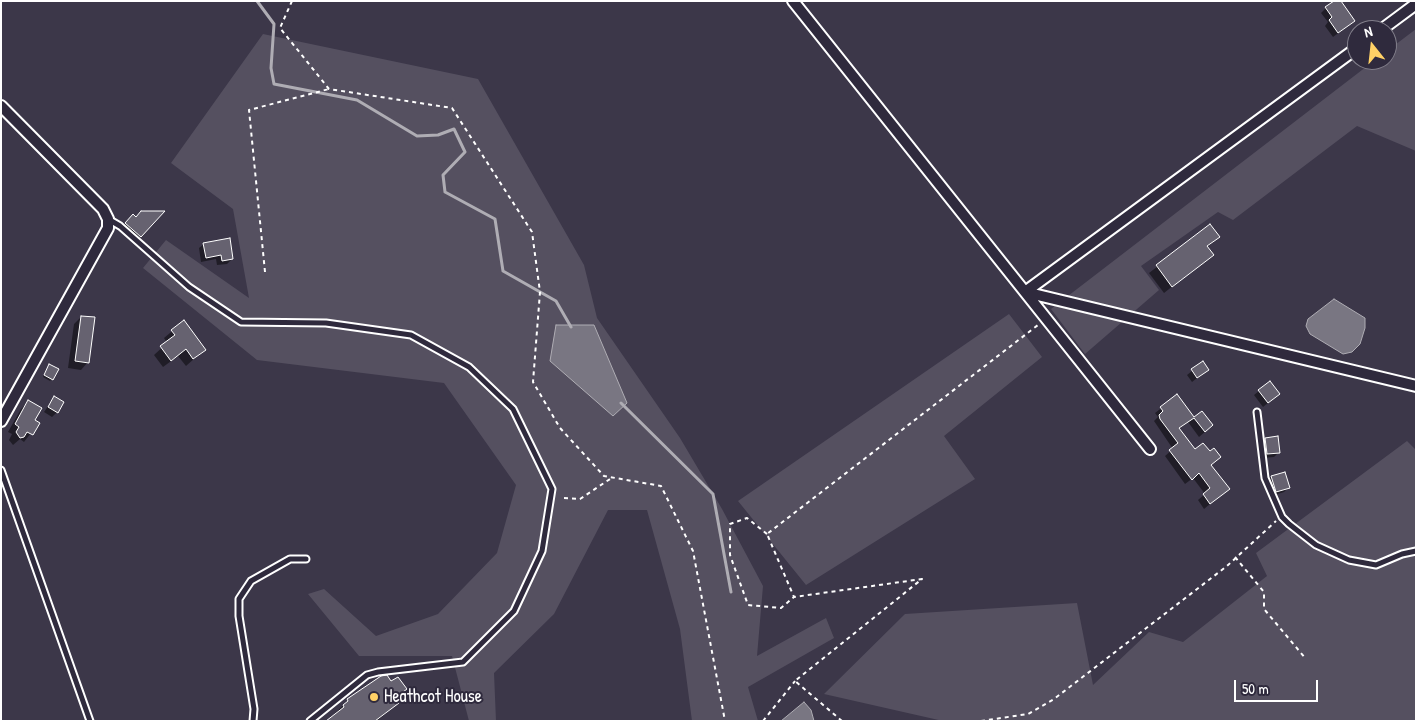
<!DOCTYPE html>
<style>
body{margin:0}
#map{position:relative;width:1417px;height:722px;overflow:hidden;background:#3c3749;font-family:"Patrick Hand",sans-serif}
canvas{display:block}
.frame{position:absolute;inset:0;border:2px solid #fff;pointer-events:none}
.north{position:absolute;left:1347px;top:20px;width:50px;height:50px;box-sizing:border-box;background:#2f2a3d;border:1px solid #827f8b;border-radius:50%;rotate:344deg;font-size:14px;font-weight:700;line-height:20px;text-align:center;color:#fff}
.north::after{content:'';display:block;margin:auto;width:18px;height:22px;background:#ffd166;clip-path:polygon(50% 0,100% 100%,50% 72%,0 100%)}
.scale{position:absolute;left:1234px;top:680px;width:84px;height:22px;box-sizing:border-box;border:2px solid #fff;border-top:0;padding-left:6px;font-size:15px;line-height:18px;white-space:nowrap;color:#fff;-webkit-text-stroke:4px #2f2a3d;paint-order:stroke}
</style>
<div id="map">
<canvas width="1417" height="722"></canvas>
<div class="frame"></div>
<div class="north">N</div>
<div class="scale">50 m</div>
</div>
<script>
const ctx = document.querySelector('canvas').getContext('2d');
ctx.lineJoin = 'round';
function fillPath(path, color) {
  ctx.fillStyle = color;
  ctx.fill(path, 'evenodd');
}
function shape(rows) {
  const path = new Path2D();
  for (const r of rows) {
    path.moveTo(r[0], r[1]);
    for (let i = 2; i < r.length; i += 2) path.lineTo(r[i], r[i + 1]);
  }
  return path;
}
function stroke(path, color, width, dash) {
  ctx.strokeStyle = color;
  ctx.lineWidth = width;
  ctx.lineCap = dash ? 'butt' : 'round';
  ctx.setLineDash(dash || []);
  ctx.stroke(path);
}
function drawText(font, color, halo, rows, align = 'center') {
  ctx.font = font + ' "Patrick Hand",sans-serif';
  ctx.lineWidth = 4;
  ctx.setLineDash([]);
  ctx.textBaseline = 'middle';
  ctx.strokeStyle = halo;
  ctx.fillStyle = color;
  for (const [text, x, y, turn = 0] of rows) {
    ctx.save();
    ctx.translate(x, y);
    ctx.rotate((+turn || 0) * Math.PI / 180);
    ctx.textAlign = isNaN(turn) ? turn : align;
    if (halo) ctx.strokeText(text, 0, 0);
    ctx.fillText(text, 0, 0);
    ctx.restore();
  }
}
const green = shape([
 [1416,29,1416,151,1357,126,1233,220,1218,212,1141,266,1159,290,1085,354,1051,309,1375,60,1387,60,1387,51],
 [263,34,478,79,584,265,597,318,680,438,722,509,763,586,757,656,826,618,834,638,748,687,758,721,692,721,680,629,647,510,608,510,554,614,494,673,496,721,469,721,452,656,359,656,308,594,324,589,376,636,438,614,497,553,516,485,444,383,257,360,143,268,166,240,249,298,233,209,171,163],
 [1009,314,1042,357,944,436,975,479,806,585,738,501],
 [1407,441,1416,450,1416,721,943,721,824,694,905,614,1077,603,1093,685,1149,632,1183,642,1267,576,1256,553]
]);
const water = shape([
 [1334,299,1365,318,1365,328,1360,344,1352,352,1343,354,1310,334,1306,326,1308,319,1334,299],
 [556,325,594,325,627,403,613,416,550,361,556,325],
 [804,702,811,710,814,721,781,721,804,702]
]);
const shadow = shape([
 [1326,8,1349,25,1333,37,1325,26,1328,22,1321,13],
 [162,212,136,240,122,228,133,216,136,218],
 [1210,226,1218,237,1206,248,1212,255,1164,293,1149,273],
 [204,244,232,259,227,264,217,265,216,259,201,262,199,248],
 [81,317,88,362,81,370,68,368,74,324],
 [183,322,204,350,186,366,178,356,163,367,154,355,167,343,164,338],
 [1202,363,1207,370,1192,382,1187,375],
 [48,368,52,379,50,381,43,377],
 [1259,391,1279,394,1263,407,1254,395],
 [1177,396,1194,419,1202,413,1206,431,1199,437,1188,422,1178,429,1228,489,1204,509,1198,500,1205,494,1193,478,1185,484,1165,456,1173,449,1154,421,1158,417,1155,413],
 [54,398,57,412,52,417,44,412],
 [28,402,33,421,38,424,24,442,20,439,13,445,9,440,12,434,8,432,21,409],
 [1277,437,1279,452,1274,457,1262,458,1260,444,1265,439],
 [1284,473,1288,488,1284,492,1271,496,1266,482,1271,477],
 [406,689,398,697,398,703,377,721,328,721,348,700]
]);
const stream = shape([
 [257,1,274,24,271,68,274,84,357,100,417,136,438,135,454,129,465,152,443,175,445,192,495,219,503,271,556,301,571,327],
 [621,403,713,494,731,592]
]);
const building = shape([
 [1334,1,1341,1,1355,21,1338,33,1329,20,1332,17,1325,7,1334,1],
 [141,211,165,211,141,237,125,223,133,214,136,217,141,211],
 [1210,224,1220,237,1207,246,1214,255,1172,287,1156,265,1210,224],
 [230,238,233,259,222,261,221,255,206,258,203,243,230,238],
 [81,316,95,317,89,363,75,361,81,316],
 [184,320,206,350,193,359,186,349,171,361,160,346,175,335,171,330,184,320],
 [1203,361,1209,370,1197,378,1191,369,1203,361],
 [49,364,59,369,53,380,44,375,49,364],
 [1270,381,1280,394,1268,403,1258,390,1270,381],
 [1177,394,1194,417,1202,411,1213,425,1205,432,1194,418,1179,428,1195,449,1203,443,1210,451,1214,448,1221,457,1211,465,1230,489,1210,504,1203,494,1210,488,1199,473,1192,480,1169,450,1178,443,1160,419,1159,415,1163,411,1160,407,1177,394],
 [54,396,64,402,58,413,48,407,54,396],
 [28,400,42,408,35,420,40,423,33,435,27,432,24,437,20,438,16,432,19,427,15,424,28,400],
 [1278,436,1280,453,1267,454,1265,438,1278,436],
 [1285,472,1290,488,1276,492,1271,476,1285,472],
 [387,675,391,681,398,677,407,689,399,695,399,703,375,721,326,721,344,707,343,705,348,701,347,699,381,676,387,675]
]);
const path = shape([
 [292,1,280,28,329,89,452,108,532,232,540,292,533,382,560,428,604,476,661,486,693,551,725,721],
 [265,272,249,110,329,89],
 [564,498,580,499,613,477],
 [767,534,747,518,730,524,730,555,748,605,781,608,794,597],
 [1235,557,1264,592,1264,609,1306,659],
 [763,721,795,681],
 [842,721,795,681,922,579,794,597,767,534,1038,325],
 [981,721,1028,714,1054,699,1227,566,1276,521]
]);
const lane = shape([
 [108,219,120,226,189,287,241,322,326,323,411,335,469,367,513,409,552,489,542,551,514,611,463,662,378,672,367,675,310,721],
 [1257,412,1265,478,1282,517,1289,524,1316,545,1349,560,1376,565,1402,554,1416,551],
 [1,470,90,721],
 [253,721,254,709,239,616,239,599,251,581,290,559,306,559]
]);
const street = shape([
 [793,1,1025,292,1357,48],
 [1381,30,1416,4],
 [1,106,103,209,108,219,108,228,1,421],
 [1025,292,1416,386],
 [1025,292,1150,449]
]);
const markers = [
 [374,697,5,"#ffd166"]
];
const poiNames = [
 ["Heathcot House",384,697]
];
fillPath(green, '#555060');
fillPath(water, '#797682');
stroke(water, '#afadb4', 1);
fillPath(shadow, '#0007');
stroke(stream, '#afadb4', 3);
fillPath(building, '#666270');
stroke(building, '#fff', 1);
stroke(lane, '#fff', 9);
stroke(street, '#fff', 14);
stroke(path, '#fff', 2, [4, 4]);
stroke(lane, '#2f2a3d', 5);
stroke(street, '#2f2a3d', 10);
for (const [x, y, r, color] of markers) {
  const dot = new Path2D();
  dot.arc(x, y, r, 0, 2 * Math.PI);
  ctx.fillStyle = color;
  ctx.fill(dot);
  stroke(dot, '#2f2a3d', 2);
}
drawText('18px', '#fff', '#2f2a3d', poiNames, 'left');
</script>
